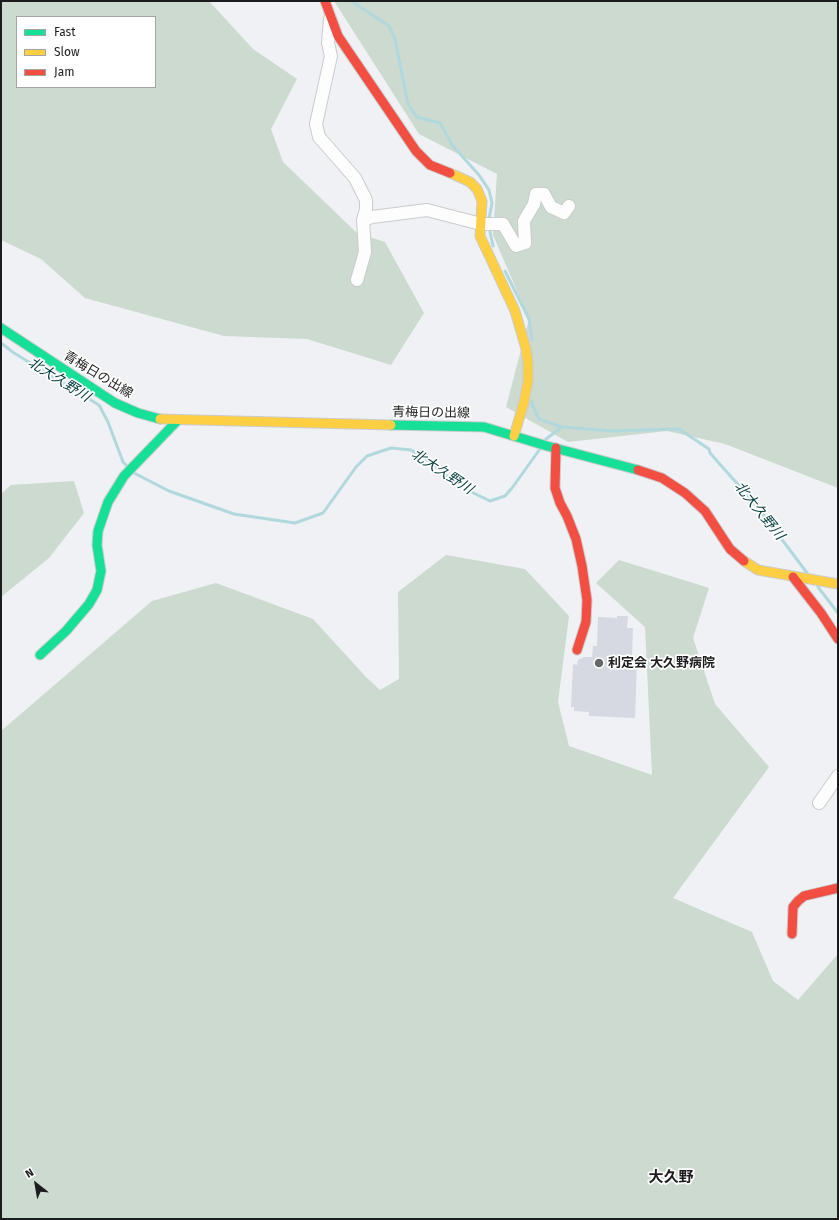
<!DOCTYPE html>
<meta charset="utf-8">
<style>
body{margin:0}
#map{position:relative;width:839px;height:1220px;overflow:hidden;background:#eff1f4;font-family:"Fira Sans",sans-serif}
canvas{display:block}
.frame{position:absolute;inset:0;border:2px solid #1c1c1e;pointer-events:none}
.legend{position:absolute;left:16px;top:16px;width:140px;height:72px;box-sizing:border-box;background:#fff;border:1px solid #a4a4a5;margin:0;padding:5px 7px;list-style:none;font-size:12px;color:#1c1c1e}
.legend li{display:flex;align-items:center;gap:8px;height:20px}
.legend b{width:20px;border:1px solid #a4a4a5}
.north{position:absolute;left:16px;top:1164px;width:40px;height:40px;-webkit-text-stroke:3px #fff;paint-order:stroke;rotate:329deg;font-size:11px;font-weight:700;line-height:16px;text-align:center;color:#1c1c1e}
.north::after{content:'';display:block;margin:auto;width:14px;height:18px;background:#1c1c1e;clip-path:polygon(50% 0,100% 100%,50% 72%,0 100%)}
</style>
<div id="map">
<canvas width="839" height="1220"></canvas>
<div class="frame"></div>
<ul class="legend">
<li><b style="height:5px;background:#16e098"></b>Fast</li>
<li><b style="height:5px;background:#ffcf43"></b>Slow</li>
<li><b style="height:5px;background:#f24e42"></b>Jam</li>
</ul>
<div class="north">N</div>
</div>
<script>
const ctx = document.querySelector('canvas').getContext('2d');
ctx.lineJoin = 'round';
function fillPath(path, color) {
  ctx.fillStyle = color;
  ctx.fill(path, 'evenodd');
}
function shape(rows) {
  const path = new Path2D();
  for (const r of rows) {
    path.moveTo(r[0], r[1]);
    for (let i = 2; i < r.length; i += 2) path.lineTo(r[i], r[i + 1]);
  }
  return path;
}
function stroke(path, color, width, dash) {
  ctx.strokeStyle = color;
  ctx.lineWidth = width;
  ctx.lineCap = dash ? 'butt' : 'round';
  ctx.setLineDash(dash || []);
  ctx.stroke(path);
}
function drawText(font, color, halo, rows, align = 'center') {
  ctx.font = font + ' "Fira Sans","Noto Sans JP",sans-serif';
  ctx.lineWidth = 3.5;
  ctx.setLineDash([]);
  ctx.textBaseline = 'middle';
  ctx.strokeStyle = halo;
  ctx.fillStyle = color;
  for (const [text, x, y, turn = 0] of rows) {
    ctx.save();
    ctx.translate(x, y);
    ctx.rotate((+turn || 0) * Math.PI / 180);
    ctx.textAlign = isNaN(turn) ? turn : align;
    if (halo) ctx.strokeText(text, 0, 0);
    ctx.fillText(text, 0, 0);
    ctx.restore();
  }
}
const green = shape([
 [1,1,209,1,253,49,297,79,271,129,283,162,357,233,385,242,424,313,391,365,307,339,224,336,85,298,41,259,1,240],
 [17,17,155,17,155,87,17,87],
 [334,1,838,1,838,488,725,444,667,431,568,442,506,407,529,319,493,235,497,174,419,134],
 [74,481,84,513,49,558,1,597,1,494,11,485],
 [446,555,525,569,569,616,558,702,569,746,652,775,645,627,596,583,619,560,709,588,693,638,715,704,769,767,673,898,752,932,773,981,798,1000,838,954,838,1219,1,1219,1,731,152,601,216,583,313,619,366,677,380,690,399,679,398,592]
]);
const stream = shape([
 [351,1,389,26,395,39,408,104,417,117,440,123,453,146,479,175,489,190,492,203,489,219],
 [489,227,493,246],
 [505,271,529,319,532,340],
 [1,343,14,353,99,405,108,422,123,462,127,466],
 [532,401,532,404,539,419,562,427],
 [546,439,562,427,612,431,679,429,709,449,710,453,757,506,807,573],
 [134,473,169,491,234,514,295,523,323,513,356,467,367,456,391,448,411,450,432,463,457,485,490,501,505,496,512,488,540,449],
 [818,587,838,613]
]);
const building = shape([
 [617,616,628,616,627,628,633,628,632,658,637,659,635,718,589,716,589,712,574,711,574,707,571,707,573,664,577,665,578,660,584,657,592,657,593,646,597,646,598,617,617,618]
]);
const street = shape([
 [330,19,328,43,331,56,316,124,319,137,355,178,366,200,366,209,363,220],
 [357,280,365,252,363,220,372,217,427,210,481,224,503,224,516,246,525,243,524,221,534,204,536,194,544,194,551,207,564,213,569,206],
 [819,803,838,776]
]);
const fast = shape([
 [1,328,115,403,138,413,160,419],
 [391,425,484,427,547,446,638,470],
 [40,655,66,631,89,604,97,590,101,571,97,545,98,531,108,502,124,476,178,420]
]);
const slow = shape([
 [450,173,470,182,477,189,482,201,480,236,515,311,526,349,528,363,528,381,524,402,514,436],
 [160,419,391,425],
 [744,561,758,570,838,584]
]);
const jam = shape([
 [325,1,338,36,416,151,430,165,450,173],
 [556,448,555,488,560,503,567,516,576,539,582,566,587,600,586,622,577,650],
 [638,470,662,478,685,493,705,511,730,549,744,561],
 [793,577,821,613,838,639],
 [792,934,793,907,798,901,804,896,838,888]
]);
const markers = [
 [599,663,5,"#666769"]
];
const streetNames = [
 ["青梅日の出線",98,375,31],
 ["青梅日の出線",431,413,1]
];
const poiNames = [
 ["利定会 大久野病院",608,663]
];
const waterNames = [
 ["北大久野川",59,380,32],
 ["北大久野川",442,472,33],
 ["北大久野川",759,511,51]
];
const quarterNames = [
 ["大久野",671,1178]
];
fillPath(green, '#ccdad0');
stroke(stream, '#b1d8dd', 3);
fillPath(building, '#d6d9e2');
stroke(street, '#cacbcd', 14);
stroke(fast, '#cacbcd', 11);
stroke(slow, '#cacbcd', 11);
stroke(jam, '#cacbcd', 11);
stroke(street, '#fdfdfd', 12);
stroke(fast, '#16e098', 9);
stroke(slow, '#ffcf43', 9);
stroke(jam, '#f24e42', 9);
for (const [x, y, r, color] of markers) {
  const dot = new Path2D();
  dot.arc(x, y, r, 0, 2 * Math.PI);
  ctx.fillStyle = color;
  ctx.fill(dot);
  stroke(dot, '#fff', 1.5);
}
drawText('13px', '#1c1c1e', '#fff', streetNames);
drawText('bold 13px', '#1c1c1e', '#fff', poiNames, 'left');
drawText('italic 14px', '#023b3e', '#fff', waterNames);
drawText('bold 15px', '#1c1c1e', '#fff', quarterNames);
</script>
